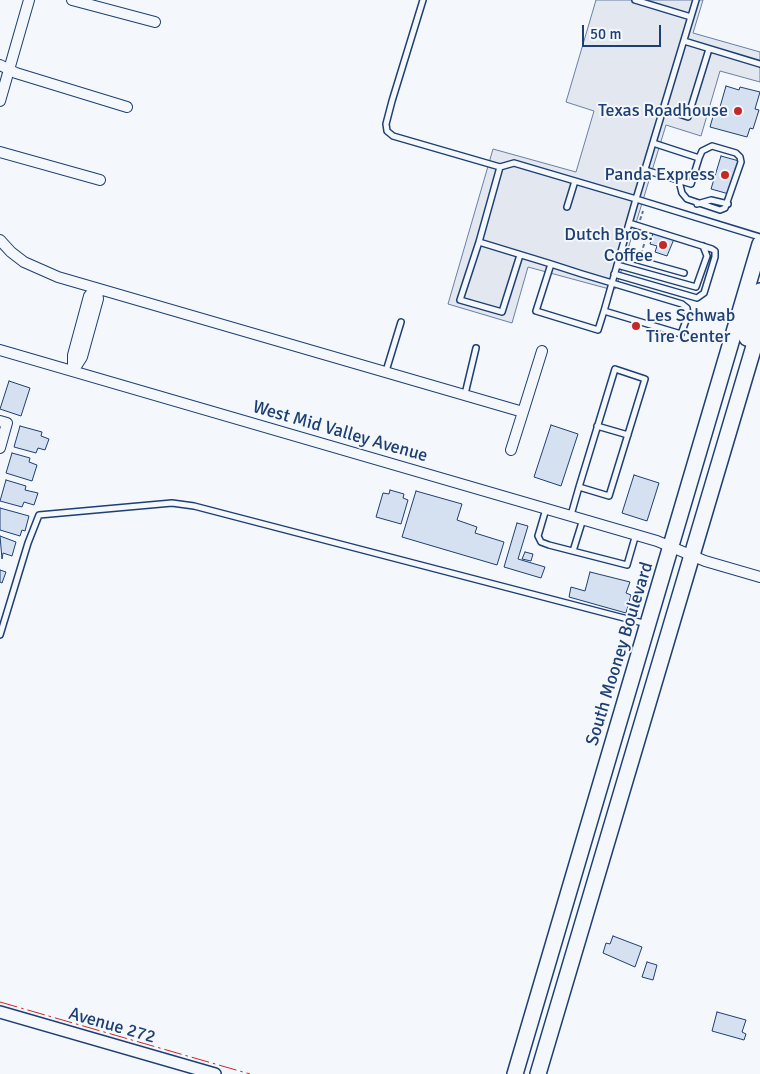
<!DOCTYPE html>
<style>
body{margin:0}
#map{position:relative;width:760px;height:1074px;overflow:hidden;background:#f4f7fb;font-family:Signika,sans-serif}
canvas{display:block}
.scale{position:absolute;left:582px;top:25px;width:79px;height:22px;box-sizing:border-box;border:2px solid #1d3f73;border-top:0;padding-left:6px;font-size:15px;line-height:18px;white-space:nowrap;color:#1d3f73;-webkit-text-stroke:4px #f4f7fb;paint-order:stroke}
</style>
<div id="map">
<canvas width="760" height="1074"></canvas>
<div class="scale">50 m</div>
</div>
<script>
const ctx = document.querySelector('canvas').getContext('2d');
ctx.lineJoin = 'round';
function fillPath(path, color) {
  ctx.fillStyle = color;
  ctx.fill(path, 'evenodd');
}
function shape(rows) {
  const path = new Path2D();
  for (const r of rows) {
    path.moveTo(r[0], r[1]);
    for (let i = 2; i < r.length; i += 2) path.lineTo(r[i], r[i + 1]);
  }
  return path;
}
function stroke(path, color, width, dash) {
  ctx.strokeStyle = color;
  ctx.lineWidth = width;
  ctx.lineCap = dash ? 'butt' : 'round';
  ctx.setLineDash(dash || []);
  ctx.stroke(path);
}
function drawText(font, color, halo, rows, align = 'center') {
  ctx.font = font + ' Signika,sans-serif';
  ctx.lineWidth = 4;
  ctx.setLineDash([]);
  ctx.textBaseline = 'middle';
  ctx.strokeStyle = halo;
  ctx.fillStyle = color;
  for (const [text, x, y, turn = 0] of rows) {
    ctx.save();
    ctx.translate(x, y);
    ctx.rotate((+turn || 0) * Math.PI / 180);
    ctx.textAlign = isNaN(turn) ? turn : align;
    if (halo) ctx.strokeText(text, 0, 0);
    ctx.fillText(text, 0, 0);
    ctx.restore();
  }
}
const parking = shape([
 [596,0,703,0,693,33,760,52,760,82,720,71,701,136,666,125,616,288,613,290,528,267,512,323,448,304,493,149,576,172,594,111,566,102,596,0]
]);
const building = shape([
 [726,86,739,90,740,87,760,92,755,109,759,110,753,129,750,128,747,137,710,127,714,113,718,114,726,86],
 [721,156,739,161,729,194,711,189,721,156],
 [653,233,674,239,667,256,655,252,657,246,650,244,653,233],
 [9,381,30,388,21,416,0,409,9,381],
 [551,425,578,434,561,486,534,477,551,425],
 [20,426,42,432,41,436,49,439,45,450,38,448,36,453,14,447,20,426],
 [12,453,30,458,29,462,37,465,32,481,6,473,12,453],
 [634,475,659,483,647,521,622,513,634,475],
 [6,480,26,486,25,490,38,493,34,505,24,502,22,507,0,501,6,480],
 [390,490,404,494,403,498,408,500,401,524,376,517,383,493,389,494,390,490],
 [416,491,462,504,457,520,477,527,475,533,504,542,497,565,402,537,416,491],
 [0,508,29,516,25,531,22,530,20,536,0,530,0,508],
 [517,523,528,526,518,559,545,567,541,578,504,567,517,523],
 [0,536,16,542,12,556,3,553,2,559,0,536],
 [525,552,533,554,531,561,522,559,525,552],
 [0,570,6,572,2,583,0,582,0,570],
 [590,572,630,582,626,593,631,595,626,613,569,597,571,587,585,591,590,572],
 [613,936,642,947,635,967,603,953,606,943,610,944,613,936],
 [647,962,657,965,653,980,642,977,647,962],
 [717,1012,746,1020,742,1032,746,1034,744,1040,712,1031,717,1012]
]);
const path = shape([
 [640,220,643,211],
 [641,254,647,235]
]);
const service = shape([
 [423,0,392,101,386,124,387,131,393,136,500,167],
 [635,0,691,17],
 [696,0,636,199,604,311,681,334,688,315,687,308,682,304,582,274,551,264,479,242,500,167,514,163,636,199,760,237],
 [684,41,760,64],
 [664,109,688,117,709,49],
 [645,170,691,184,699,158,653,143],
 [679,181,682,193,687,199,720,210,725,208,741,162,740,157,736,153,712,146,702,151,699,158],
 [697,204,711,200,728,204],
 [567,207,575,181],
 [479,242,460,300,502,312,520,255],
 [620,255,684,273],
 [551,264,536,311,598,330,604,311],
 [617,265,696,287,707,256,703,246],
 [614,274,697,298,704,293,715,257,715,251,712,249,629,223],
 [386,371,401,322],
 [465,394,476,348],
 [597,426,628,435],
 [546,509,538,536,541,542,549,545,627,565,636,534],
 [571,515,579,487,615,369,645,379,609,496,579,487],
 [573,551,583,519],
 [0,635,28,543,39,515,172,503,194,506,647,624]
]);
const minor = shape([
 [72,0,155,22],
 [0,65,16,73,127,107],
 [0,101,29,0],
 [0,152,100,180],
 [0,240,11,252,24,262,58,277,523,412,511,450],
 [0,350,657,541,705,561,760,577],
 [73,370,73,355,89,296,96,288],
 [73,371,82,357,98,299,96,288],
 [523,412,542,351],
 [0,421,7,423,0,448]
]);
const tertiary = shape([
 [0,1012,215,1074]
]);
const primary = shape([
 [747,338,760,291],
 [515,1074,760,244],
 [538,1074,760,326]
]);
const power = shape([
 [0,1002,250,1074]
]);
const markers = [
 [738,111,5,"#c62828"],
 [725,175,5,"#c62828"],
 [663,245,5,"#c62828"],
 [636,326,5,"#c62828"]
];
const poiNames = [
 ["Texas Roadhouse",728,111],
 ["Panda Express",715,175],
 ["Dutch Bros.",653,235],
 ["Coffee",653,256],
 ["Les Schwab",646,316,"left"],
 ["Tire Center",646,337,"left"]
];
const streetNames = [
 ["West Mid Valley Avenue",340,432,16],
 ["South Mooney Boulevard",620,654,-73],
 ["Avenue 272",112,1026,16]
];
fillPath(parking, '#e3e8f0');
stroke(parking, '#687fa3', 1);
fillPath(building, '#d5e0f0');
stroke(building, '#1d3f73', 1);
stroke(service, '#1d3f73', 8);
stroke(minor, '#1d3f73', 12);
stroke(tertiary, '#1d3f73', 14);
stroke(primary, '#1d3f73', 18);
stroke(path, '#5e769c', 2, [4, 2.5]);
stroke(service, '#f4f7fb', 5);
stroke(minor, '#f4f7fb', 10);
stroke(tertiary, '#f4f7fb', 11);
stroke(primary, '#f4f7fb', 15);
stroke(power, '#c62828', 1, [18, 4, 2.5, 4]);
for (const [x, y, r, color] of markers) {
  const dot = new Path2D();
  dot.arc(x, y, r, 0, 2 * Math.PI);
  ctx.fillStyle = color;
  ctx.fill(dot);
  stroke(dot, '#f4f7fb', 2);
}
drawText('18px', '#1d3f73', '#f4f7fb', poiNames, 'right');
drawText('18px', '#1d3f73', '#f4f7fb', streetNames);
</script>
